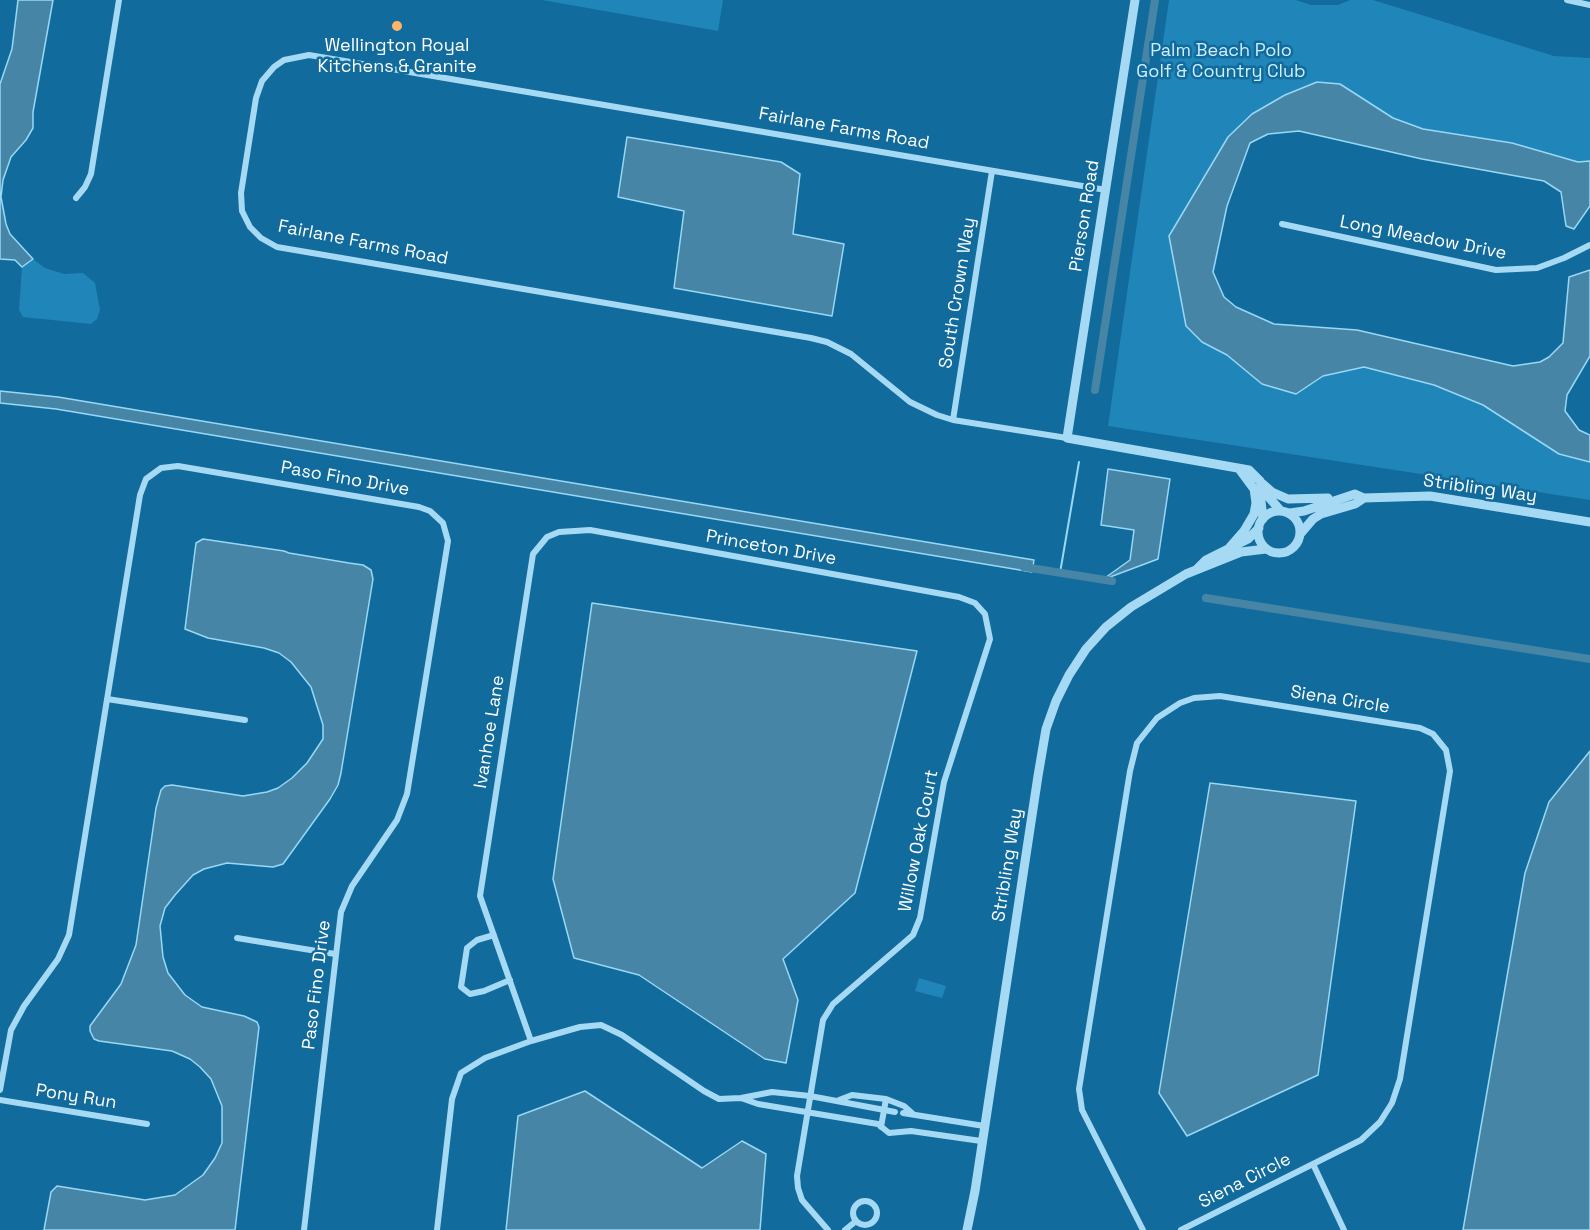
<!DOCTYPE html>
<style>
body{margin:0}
canvas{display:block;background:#116b9c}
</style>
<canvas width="1590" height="1230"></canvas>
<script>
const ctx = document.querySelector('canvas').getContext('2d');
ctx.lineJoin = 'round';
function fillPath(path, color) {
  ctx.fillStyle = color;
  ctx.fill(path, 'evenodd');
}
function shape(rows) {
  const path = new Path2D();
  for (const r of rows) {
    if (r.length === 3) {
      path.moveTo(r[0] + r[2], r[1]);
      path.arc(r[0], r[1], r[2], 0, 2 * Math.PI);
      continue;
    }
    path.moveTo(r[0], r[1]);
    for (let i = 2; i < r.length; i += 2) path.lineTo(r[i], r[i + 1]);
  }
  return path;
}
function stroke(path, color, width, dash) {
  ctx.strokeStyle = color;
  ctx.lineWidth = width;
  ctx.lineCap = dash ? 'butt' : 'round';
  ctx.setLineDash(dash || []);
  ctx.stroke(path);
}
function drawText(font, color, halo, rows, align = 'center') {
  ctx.font = font + ' "Space Grotesk",sans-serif';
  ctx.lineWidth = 5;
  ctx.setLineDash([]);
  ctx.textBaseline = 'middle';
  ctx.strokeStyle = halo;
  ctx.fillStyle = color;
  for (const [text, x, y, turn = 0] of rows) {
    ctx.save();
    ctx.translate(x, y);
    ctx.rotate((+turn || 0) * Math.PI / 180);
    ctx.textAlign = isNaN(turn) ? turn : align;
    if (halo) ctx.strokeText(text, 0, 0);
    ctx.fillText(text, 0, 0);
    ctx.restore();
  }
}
const green = shape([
 [542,0,723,0,718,31],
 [1169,0,1296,0,1311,5,1338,5,1350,0,1373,0,1554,56,1590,58,1590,161,1578,162,1512,143,1423,130,1393,118,1340,84,1285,95,1252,114,1228,137,1169,236,1179,293,1202,342,1227,355,1262,384,1296,394,1323,376,1364,367,1434,385,1483,405,1559,454,1590,462,1590,500,1108,426],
 [33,259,45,268,64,274,83,273,95,283,100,310,97,319,91,324,23,317,19,310,22,267],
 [919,978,946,986,942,998,915,991]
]);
const water = shape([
 [18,0,53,0,33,112,33,128,26,140,11,157,3,180,1,197,6,224,10,234,33,259,22,267,15,260,0,259,0,84,12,49,18,0],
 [1317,82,1340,84,1393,118,1423,129,1512,143,1578,162,1590,161,1590,206,1574,229,1566,226,1561,192,1544,181,1422,159,1299,131,1268,134,1250,143,1227,206,1213,272,1224,297,1236,307,1274,324,1357,330,1513,366,1540,362,1549,357,1563,343,1569,277,1590,270,1590,356,1567,395,1565,411,1579,430,1590,435,1590,462,1559,454,1483,405,1434,385,1364,367,1323,376,1296,394,1262,384,1227,355,1202,342,1186,326,1169,236,1228,137,1252,114,1285,95,1317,82],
 [627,137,781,162,800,174,793,234,844,244,832,316,674,288,684,211,618,197,627,137],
 [0,391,58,397,1034,560,1032,572,56,409,0,403,0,391],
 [1108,469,1170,479,1158,559,1102,580,1130,560,1134,530,1101,525,1108,469],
 [203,539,284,551,289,553,349,563,363,565,371,570,373,579,341,773,338,785,330,799,283,864,273,867,227,863,204,869,193,875,175,895,165,908,160,926,163,957,168,973,185,995,202,1007,244,1016,257,1022,259,1027,235,1230,44,1230,51,1192,57,1186,145,1200,175,1195,203,1175,215,1158,222,1143,222,1106,211,1079,200,1067,190,1059,172,1051,99,1041,94,1039,90,1031,90,1026,121,984,136,945,156,808,161,790,165,786,172,785,243,796,267,792,278,788,292,778,307,763,323,739,323,725,311,687,291,662,279,653,264,648,208,638,185,629,196,543,203,539],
 [592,603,917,651,855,893,783,959,798,1000,786,1063,765,1059,639,975,574,958,553,879,592,603],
 [1590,751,1590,1230,1463,1230,1525,873,1549,802,1590,751],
 [1210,783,1356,801,1318,1075,1187,1136,1159,1093,1210,783],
 [585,1091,702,1168,742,1141,766,1154,760,1230,506,1230,518,1116,585,1091]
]);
const stream = shape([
 [1060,573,1079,462]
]);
const canal = shape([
 [1095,390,1155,0],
 [1024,567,1112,581],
 [1206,598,1590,659]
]);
const minor = shape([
 [1567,0,1590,5],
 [76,198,85,187,91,174,119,0],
 [1282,224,1496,270,1537,268,1564,258,1590,245],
 [953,420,992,171],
 [1067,438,953,420,937,415,910,402,851,354,827,342,811,338,277,247,261,238,250,227,242,211,241,193,256,98,262,81,274,67,284,60,309,55,1106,190],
 [107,699,245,720],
 [494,935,477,940,467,948,461,987,470,994,484,991,510,980],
 [237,938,335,954],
 [531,1041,480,896,533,554,547,537,559,532,590,530,959,597,975,603,985,614,990,639,944,782,920,918,913,935,833,1004,823,1020,797,1176,798,1188,802,1200,828,1230],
 [0,1090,11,1030,24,1006,58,959,69,935,140,495,146,479,161,468,178,466,419,507,430,511,443,523,448,541,407,794,397,820,352,886,341,912,304,1230],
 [741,1098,758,1104,878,1124,889,1133,911,1131,981,1141],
 [0,1100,147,1124],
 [839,1100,852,1095,886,1099,904,1106,913,1114],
 [903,1113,984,1126],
 [881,1127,886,1099],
 [1313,1164,1344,1230],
 [865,1213,12],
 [437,1230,452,1099,461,1073,485,1058,531,1041,580,1027,601,1025,622,1035,704,1091,719,1099,741,1098,772,1092,810,1096,895,1112],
 [845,1230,856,1221],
 [1143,1230,1082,1110,1079,1089,1130,771,1137,743,1157,718,1180,703,1194,698,1220,696,1420,728,1433,734,1446,750,1450,771,1400,1079,1392,1103,1380,1122,1361,1140,1181,1230]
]);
const tertiary = shape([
 [1135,0,1067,438,1249,470,1260,481,1266,494,1280,510],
 [1240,470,1257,493,1261,501,1263,519],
 [1263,484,1272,492,1288,499,1328,498],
 [1279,532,21],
 [1290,513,1304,511,1355,494,1364,498,1430,496,1590,522],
 [1301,533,1313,519,1321,514,1355,504,1364,498],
 [1230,547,1244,531,1254,514,1256,503,1254,488],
 [1197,569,1206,560,1248,539,1259,528],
 [967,1230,975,1191,1038,776,1046,729,1056,701,1069,675,1086,649,1106,627,1131,607,1186,574,1241,552,1266,549]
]);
const markers = [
 [397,26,6,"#ffb569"]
];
const poiNames = [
 ["Wellington Royal",397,46],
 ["Kitchens & Granite",397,67]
];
const parkNames = [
 ["Palm Beach Polo",1221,51],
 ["Golf & Country Club",1221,72]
];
const streetNames = [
 ["Fairlane Farms Road",844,129,10],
 ["Pierson Road",1085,216,-81],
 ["Long Meadow Drive",1423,238,11],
 ["Fairlane Farms Road",363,243,11],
 ["South Crown Way",958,293,-81],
 ["Paso Fino Drive",345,479,10],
 ["Stribling Way",1480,489,8],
 ["Princeton Drive",771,548,10],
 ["Siena Circle",1340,700,9],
 ["Ivanhoe Lane",490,732,-81],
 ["Willow Oak Court",919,841,-79],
 ["Stribling Way",1008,865,-81],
 ["Paso Fino Drive",317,985,-83],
 ["Pony Run",76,1097,9],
 ["Siena Circle",1245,1181,-27]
];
fillPath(green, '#2085b9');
fillPath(water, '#4785a7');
stroke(water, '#98d8f7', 1.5);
stroke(stream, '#98d8f7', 2);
stroke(canal, '#4785a7', 8);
stroke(minor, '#a6daf4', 6);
stroke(tertiary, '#a6daf4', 9);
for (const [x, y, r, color] of markers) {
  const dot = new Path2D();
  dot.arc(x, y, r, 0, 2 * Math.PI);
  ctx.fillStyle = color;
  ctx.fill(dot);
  stroke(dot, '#116b9c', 2);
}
drawText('18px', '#fff', '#116b9c', poiNames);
drawText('18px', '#cfeefe', '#116b9c', parkNames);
drawText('18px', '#fff', '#116b9c', streetNames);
</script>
